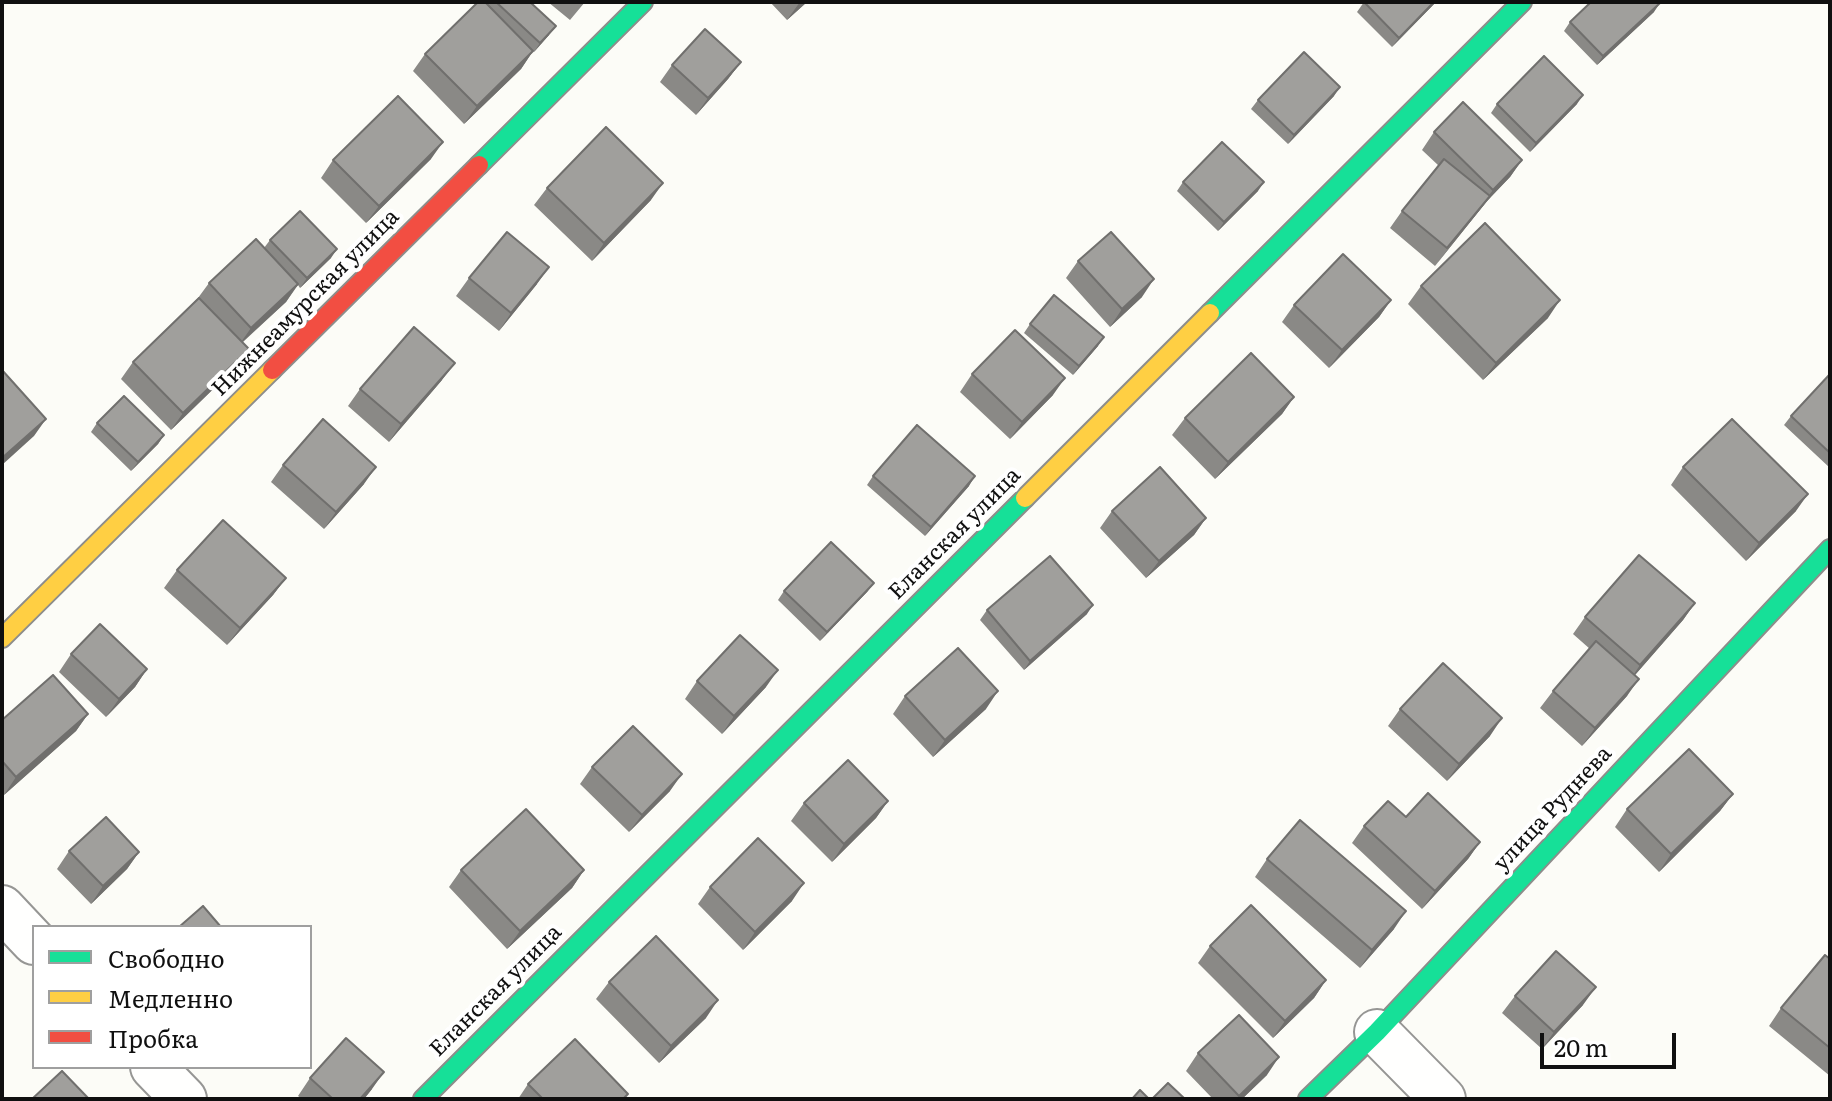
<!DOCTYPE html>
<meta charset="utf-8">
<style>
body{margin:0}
#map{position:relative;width:1832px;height:1101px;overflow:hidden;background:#fcfcf7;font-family:Literata,serif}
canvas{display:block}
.frame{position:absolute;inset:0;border:4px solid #101010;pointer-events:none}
.legend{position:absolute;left:32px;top:925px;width:280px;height:144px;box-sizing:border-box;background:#fff;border:2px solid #9f9f9f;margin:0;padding:10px 14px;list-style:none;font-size:24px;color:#101010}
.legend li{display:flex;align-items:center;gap:16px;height:40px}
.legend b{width:40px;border:2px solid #9f9f9f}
.scale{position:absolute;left:1540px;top:1033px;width:136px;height:36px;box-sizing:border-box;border:4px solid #101010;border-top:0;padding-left:10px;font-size:24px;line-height:28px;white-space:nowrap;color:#101010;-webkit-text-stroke:6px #fff;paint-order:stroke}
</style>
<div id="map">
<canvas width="1832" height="1101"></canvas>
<div class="frame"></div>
<ul class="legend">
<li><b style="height:10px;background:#16e098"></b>Свободно</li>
<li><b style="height:10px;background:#ffcf43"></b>Медленно</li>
<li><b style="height:10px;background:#f24e42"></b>Пробка</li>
</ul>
<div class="scale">20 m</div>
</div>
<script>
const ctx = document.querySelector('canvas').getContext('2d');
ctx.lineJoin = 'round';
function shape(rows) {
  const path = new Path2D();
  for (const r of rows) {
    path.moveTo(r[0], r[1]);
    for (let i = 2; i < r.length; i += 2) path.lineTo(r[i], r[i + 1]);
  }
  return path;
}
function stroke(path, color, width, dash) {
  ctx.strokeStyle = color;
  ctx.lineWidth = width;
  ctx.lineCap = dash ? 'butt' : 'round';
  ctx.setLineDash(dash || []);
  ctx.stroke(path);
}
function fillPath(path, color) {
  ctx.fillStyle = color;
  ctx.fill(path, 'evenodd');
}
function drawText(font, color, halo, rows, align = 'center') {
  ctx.font = font + ' Literata,serif';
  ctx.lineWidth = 8;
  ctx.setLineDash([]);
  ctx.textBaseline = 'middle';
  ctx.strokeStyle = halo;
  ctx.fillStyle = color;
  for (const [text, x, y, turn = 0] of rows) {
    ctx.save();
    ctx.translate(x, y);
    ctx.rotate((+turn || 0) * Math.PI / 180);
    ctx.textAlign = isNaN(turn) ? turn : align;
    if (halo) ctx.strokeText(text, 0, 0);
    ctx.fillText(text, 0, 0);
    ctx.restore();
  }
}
const street = shape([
 [2,908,34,942],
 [1377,1032,1443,1099],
 [153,1067,184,1099]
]);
const fast = shape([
 [479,165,643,2],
 [1210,313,1522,2],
 [423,1099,1025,498],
 [1308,1099,1377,1032,1830,549]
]);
const slow = shape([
 [1025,498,1210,313],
 [2,638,272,370]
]);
const jam = shape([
 [272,370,479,165]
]);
const wall = shape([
 [478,2,530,2,549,35,534,52,533,51,521,69,464,124,413,71,425,54],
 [548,2,585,2,570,20],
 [770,2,807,2,787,20],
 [1364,2,1436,2,1392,47,1357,12],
 [1654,12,1597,65,1564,31,1570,22],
 [741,62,728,79,696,115,660,82,672,65],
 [1334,96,1288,144,1251,109,1258,100],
 [1497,104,1577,104,1530,152,1491,113],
 [1434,132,1522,160,1510,177,1487,201,1435,266,1390,228,1402,211,1439,166,1422,150],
 [431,159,366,223,321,178,333,160],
 [1183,182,1258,191,1218,231,1177,191],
 [547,188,651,200,592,261,534,205],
 [270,240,331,258,300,288,298,285,286,302,243,342,237,366,171,430,121,379,133,362,198,298,209,283,264,248],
 [1078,261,1142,297,1110,327,1066,278],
 [469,278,537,284,499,331,456,296],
 [1421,286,1548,318,1483,380,1408,304],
 [1391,300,1379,317,1329,368,1282,322,1294,305],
 [1030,324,1098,346,1073,375,1024,333],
 [972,374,1053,395,1010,439,960,392],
 [1830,374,1830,468,1784,425,1791,416],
 [442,380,389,442,348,406,360,389],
 [1294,397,1282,414,1215,479,1172,435,1185,418],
 [97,423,164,435,158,444,131,471,91,432],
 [283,465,364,484,324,529,271,482],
 [1683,467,1796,511,1746,561,1671,485],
 [873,476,969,486,925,536,867,485],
 [1112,511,1206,518,1194,535,1146,578,1100,528],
 [177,570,286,578,273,595,227,645,164,588],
 [874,583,867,592,820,641,778,600,784,591],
 [1695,603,1683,620,1635,675,1627,696,1582,746,1540,708,1553,691,1590,649,1573,634,1585,617],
 [987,610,1087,614,1024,670,980,620],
 [71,654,147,669,135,687,106,717,59,672],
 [697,681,766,687,722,734,685,699],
 [905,696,986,709,933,757,893,714],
 [1400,709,1490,736,1447,781,1388,726],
 [88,714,76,731,4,795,2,792,2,720],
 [592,767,670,791,629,832,580,784],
 [1733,794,1720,811,1659,872,1615,827,1627,809],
 [888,801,876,818,832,862,791,821,804,803],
 [1406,817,1480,842,1468,859,1422,909,1352,843,1364,826],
 [69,851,139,852,127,869,91,904,57,869],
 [1267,859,1394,929,1360,968,1255,877],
 [461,870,584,870,572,888,507,949,449,887],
 [710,887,792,901,743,950,698,904],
 [1210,946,1326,980,1314,998,1273,1038,1198,963],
 [1830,959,1830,1076,1769,1026,1781,1008],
 [609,982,706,1018,659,1063,596,999],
 [1515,996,1583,1005,1542,1049,1502,1013],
 [1198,1053,1267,1075,1242,1099,1213,1099,1186,1071],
 [310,1078,372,1089,364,1099,302,1099,298,1096],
 [528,1084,625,1099,518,1099]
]);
const shadedWall = shape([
 [800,2,807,2,787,20],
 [1434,2,1436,2,1392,47,1399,38],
 [1660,3,1654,12,1597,65,1603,56],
 [556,26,549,35,534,52,540,43],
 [533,51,521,69,464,124,477,106],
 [741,62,728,79,696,115,708,98],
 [1340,87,1334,96,1288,144,1294,135],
 [1583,95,1577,104,1530,152,1536,143],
 [443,142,431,159,366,223,379,206],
 [1522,160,1510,177,1487,201,1435,266,1493,190],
 [1264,182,1258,191,1218,231,1224,222],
 [663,183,651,200,592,261,604,243],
 [337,249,331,258,300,288,307,278],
 [549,267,537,284,499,331,511,313],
 [1154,279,1142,297,1110,327,1122,309],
 [298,284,286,302,239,345,251,328],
 [1391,300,1379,317,1329,368,1342,350],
 [1560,300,1548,318,1483,380,1496,363],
 [1104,337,1098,346,1073,375,1079,366],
 [249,349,237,366,171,430,183,413],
 [455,363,442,380,389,442,401,424],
 [1065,378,1053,395,1010,439,1022,422],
 [1294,397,1282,414,1215,479,1228,462],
 [46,419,34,436,2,465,2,458],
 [164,435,158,444,131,471,138,462],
 [376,467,364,484,324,529,336,512],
 [975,476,969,486,925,536,931,527],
 [1808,494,1796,511,1746,561,1759,543],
 [1206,518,1194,535,1146,578,1159,561],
 [286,578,273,595,227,645,240,628],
 [874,583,867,592,820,641,827,632],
 [1695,603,1683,620,1628,683,1640,665],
 [1093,605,1087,614,1024,670,1030,661],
 [147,669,135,687,106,717,119,699],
 [778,670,766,687,722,734,734,716],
 [1639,679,1627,696,1582,746,1595,728],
 [998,691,986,709,933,757,945,740],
 [88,714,76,731,4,795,16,777],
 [1502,718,1490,736,1447,781,1459,764],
 [682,774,670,791,629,832,642,815],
 [1733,794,1720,811,1659,872,1671,854],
 [888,801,876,818,832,862,844,844],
 [1480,842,1468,859,1422,909,1435,891],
 [139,852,127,869,91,904,103,886],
 [584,870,572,888,507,949,520,931],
 [804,883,792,901,743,950,755,932],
 [1406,911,1394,929,1360,968,1372,950],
 [1326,980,1314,998,1273,1038,1285,1021],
 [1596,987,1583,1005,1542,1049,1554,1032],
 [718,1000,706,1018,659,1063,671,1046],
 [1279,1057,1267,1075,1242,1099,1236,1099],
 [384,1072,372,1089,364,1099,360,1099]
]);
const building = shape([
 [478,2,485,2,533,51,477,106,425,54,478,2],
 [496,2,530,2,556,26,540,43,496,2],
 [1364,2,1434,2,1399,38,1364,2],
 [1591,2,1659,2,1660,3,1603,56,1570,22,1591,2],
 [705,29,741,62,708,98,672,65,705,29],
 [1304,52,1340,87,1294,135,1258,100,1304,52],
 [1544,56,1583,95,1536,143,1497,104,1544,56],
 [398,96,443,142,379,206,333,160,398,96],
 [1463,102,1522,160,1493,190,1434,132,1463,102],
 [606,127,663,183,604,243,547,188,606,127],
 [1222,142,1264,182,1224,222,1183,182,1222,142],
 [1444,159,1490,196,1447,248,1402,211,1444,159],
 [300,211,337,249,307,278,270,240,300,211],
 [1485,223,1560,300,1496,363,1421,286,1485,223],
 [507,232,549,267,511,313,469,278,507,232],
 [1111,232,1154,279,1122,309,1078,261,1111,232],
 [256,239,298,284,251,328,209,283,256,239],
 [1343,254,1391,300,1342,350,1294,305,1343,254],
 [1054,295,1104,337,1079,366,1030,324,1054,295],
 [199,298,249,349,183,413,133,362,199,298],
 [414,327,455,363,401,424,360,389,414,327],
 [1015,330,1065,378,1022,422,972,374,1015,330],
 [1251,353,1294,397,1228,462,1185,418,1251,353],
 [2,370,46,419,2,458,2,370],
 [1830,374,1830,453,1791,416,1830,374],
 [124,396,164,435,138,462,97,423,124,396],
 [323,419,376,467,336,512,283,465,323,419],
 [1732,419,1808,494,1759,543,1683,467,1732,419],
 [917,425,975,476,931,527,873,476,917,425],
 [1160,467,1206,518,1159,561,1112,511,1160,467],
 [223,520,286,578,240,628,177,570,223,520],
 [831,542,874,583,827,632,784,591,831,542],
 [1639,555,1695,603,1640,665,1585,617,1639,555],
 [1050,556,1093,605,1030,661,987,610,1050,556],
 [100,624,147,669,119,699,71,654,100,624],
 [740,635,778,670,734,716,697,681,740,635],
 [1596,641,1639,679,1595,728,1553,691,1596,641],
 [958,648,998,691,945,740,905,696,958,648],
 [1443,663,1502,718,1459,764,1400,709,1443,663],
 [53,675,88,714,16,777,2,761,2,720,53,675],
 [633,726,682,774,642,815,592,767,633,726],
 [1689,749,1733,794,1671,854,1627,809,1689,749],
 [848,760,888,801,844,844,804,803,848,760],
 [1428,793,1480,842,1435,891,1364,826,1388,801,1406,817,1428,793],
 [526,809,584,870,520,931,461,870,526,809],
 [106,817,139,852,103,886,69,851,106,817],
 [1300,820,1406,911,1372,950,1267,859,1300,820],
 [758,838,804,883,755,932,710,887,758,838],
 [1251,905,1326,980,1285,1021,1210,946,1251,905],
 [203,906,221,927,179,927,203,906],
 [656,936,718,1000,671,1046,609,982,656,936],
 [1556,951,1596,987,1554,1032,1515,996,1556,951],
 [1825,955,1830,959,1830,1048,1781,1008,1825,955],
 [1239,1015,1279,1057,1239,1096,1198,1053,1239,1015],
 [346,1038,384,1072,360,1099,333,1099,310,1078,346,1038],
 [575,1039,628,1094,623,1099,543,1099,528,1084,575,1039],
 [62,1071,89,1099,32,1099,62,1071],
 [1168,1083,1185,1099,1152,1099,1168,1083],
 [1140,1090,1149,1099,1132,1099,1140,1090]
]);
const streetNames = [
 ["Нижнеамурская улица",306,303,-45],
 ["Еланская улица",955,534,-45],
 ["улица Руднева",1553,809,-47],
 ["Еланская улица",496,991,-45]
];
stroke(street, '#969694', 48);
stroke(fast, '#8d8d8b', 22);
stroke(slow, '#8d8d8b', 22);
stroke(jam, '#8d8d8b', 22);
stroke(street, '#fffffe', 44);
stroke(fast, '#16e098', 18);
stroke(slow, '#ffcf43', 18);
stroke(jam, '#f24e42', 18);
fillPath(wall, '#8a8986');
fillPath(shadedWall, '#706f6d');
fillPath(building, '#a09f9c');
stroke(building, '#706f6d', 2);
drawText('22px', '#101010', '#fff', streetNames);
</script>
